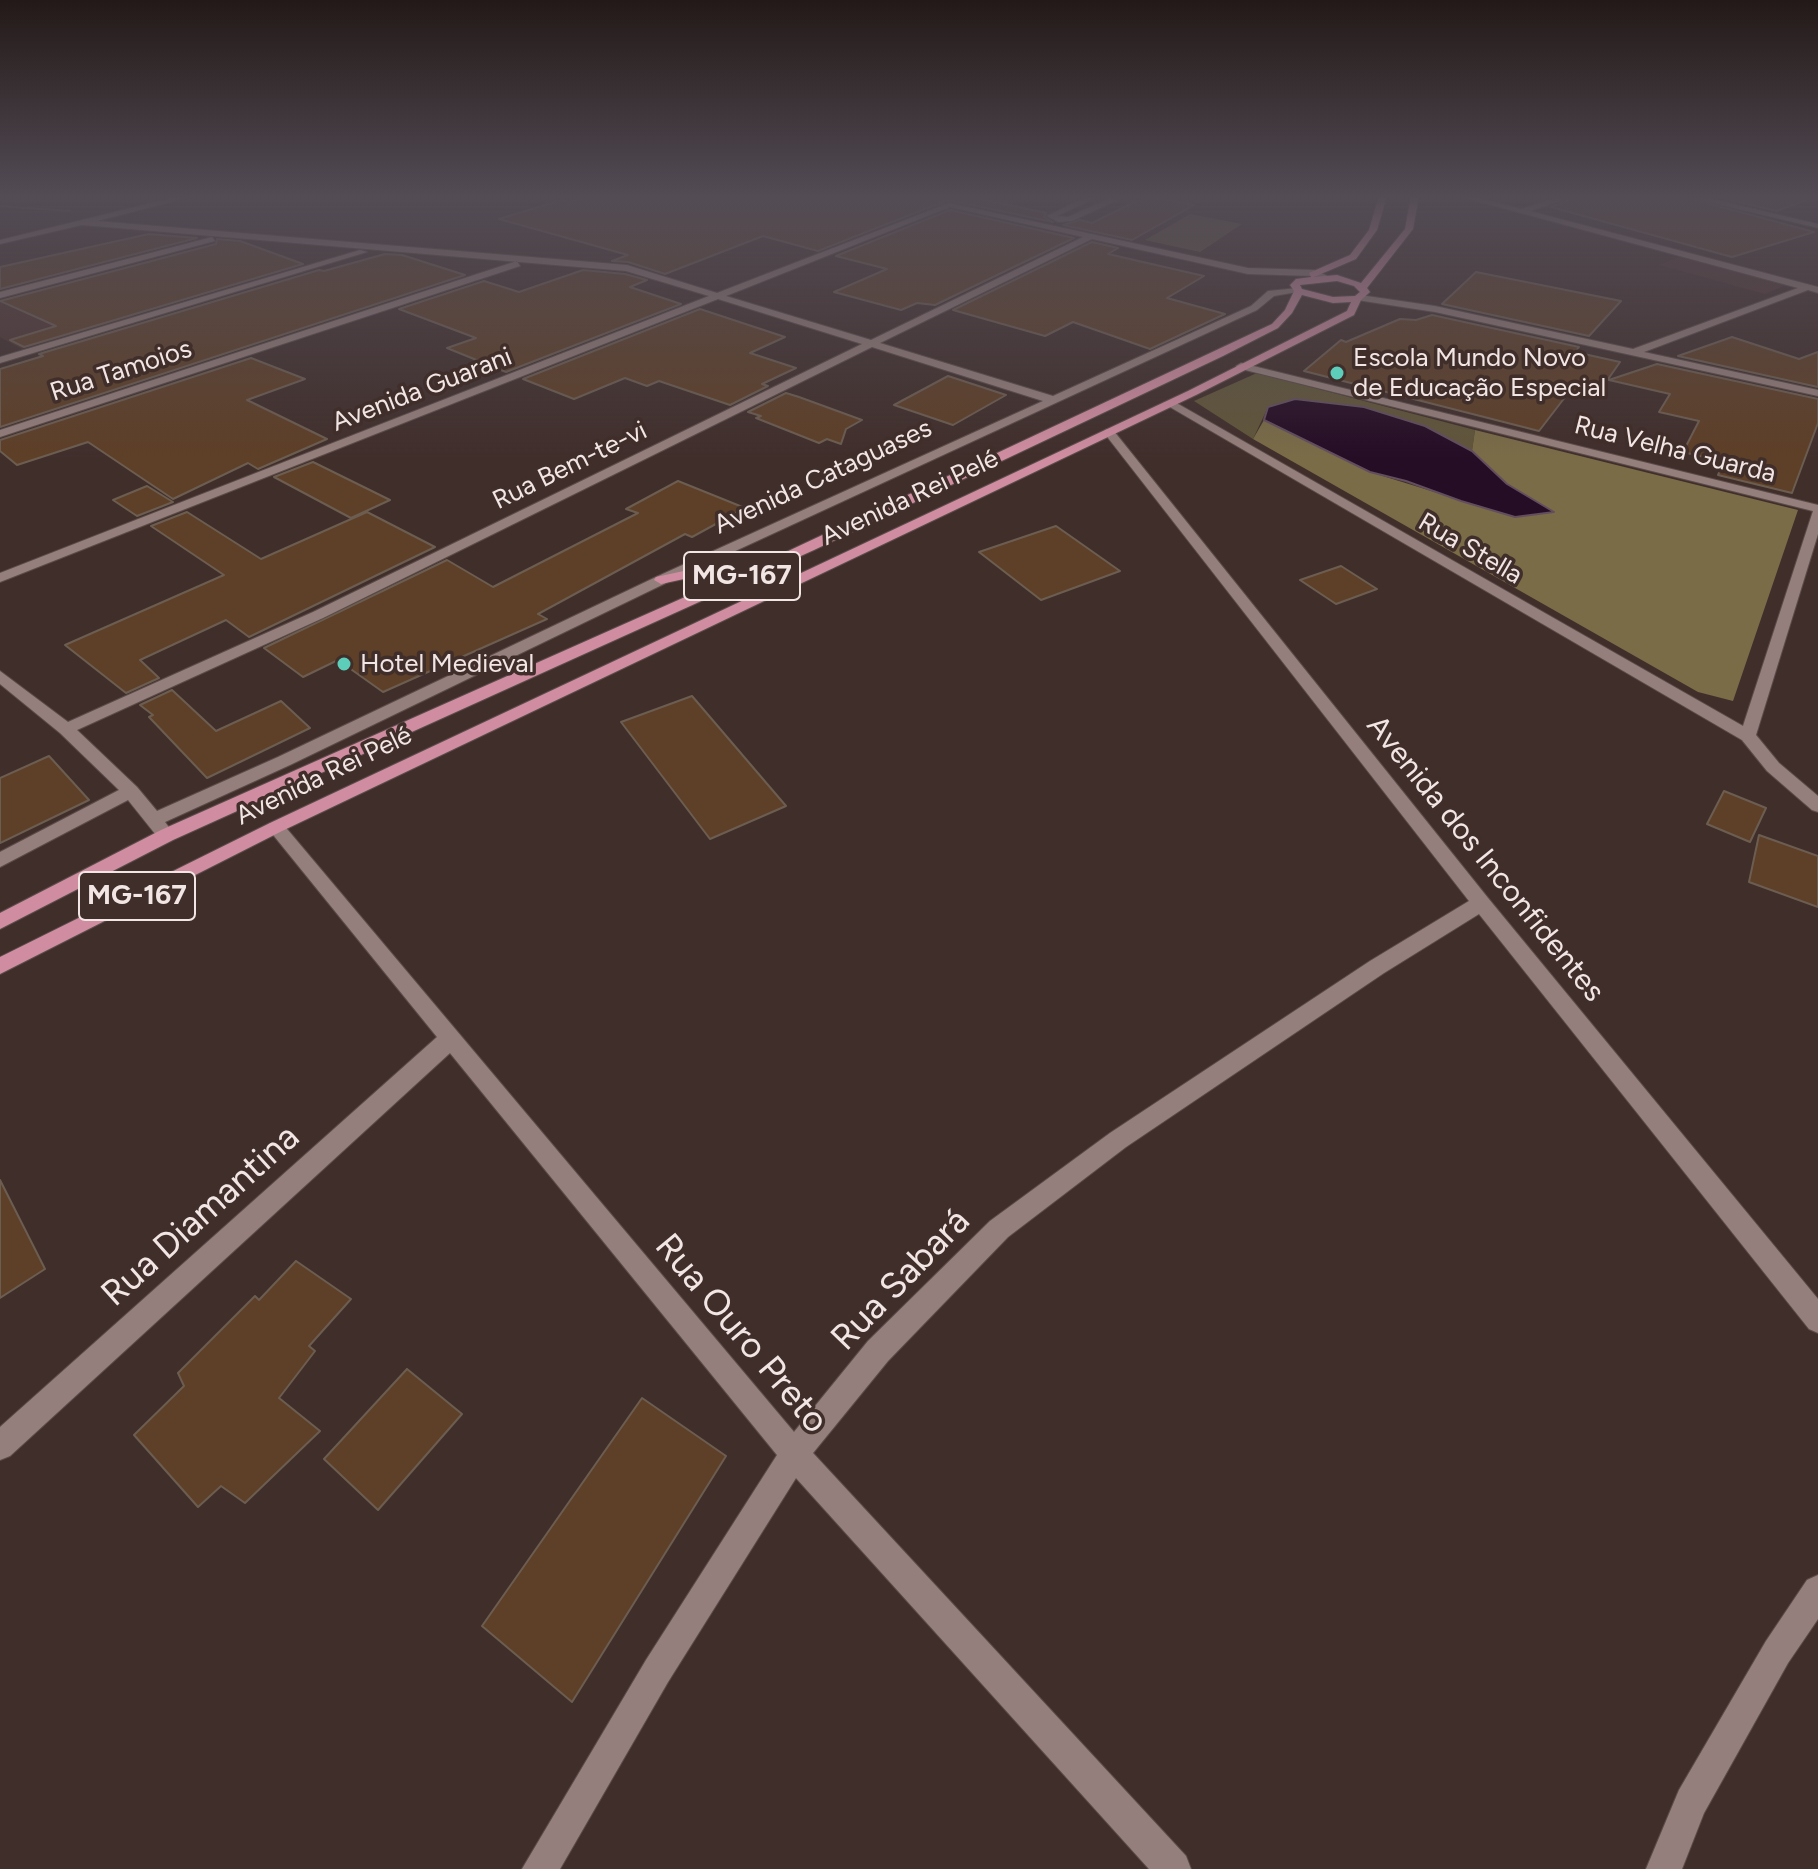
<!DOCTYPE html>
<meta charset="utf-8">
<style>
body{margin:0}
canvas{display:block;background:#402e2b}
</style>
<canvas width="1818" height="1869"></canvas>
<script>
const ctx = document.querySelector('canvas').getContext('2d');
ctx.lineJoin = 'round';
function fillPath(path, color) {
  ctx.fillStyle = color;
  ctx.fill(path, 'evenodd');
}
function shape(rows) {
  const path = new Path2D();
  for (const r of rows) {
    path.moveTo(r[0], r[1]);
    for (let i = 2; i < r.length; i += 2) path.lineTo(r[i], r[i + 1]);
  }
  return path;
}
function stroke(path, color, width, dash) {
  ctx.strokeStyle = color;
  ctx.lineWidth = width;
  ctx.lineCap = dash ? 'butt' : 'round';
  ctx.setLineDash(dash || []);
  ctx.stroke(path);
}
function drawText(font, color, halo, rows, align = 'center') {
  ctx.font = font + ' Figtree,sans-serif';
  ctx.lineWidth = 7;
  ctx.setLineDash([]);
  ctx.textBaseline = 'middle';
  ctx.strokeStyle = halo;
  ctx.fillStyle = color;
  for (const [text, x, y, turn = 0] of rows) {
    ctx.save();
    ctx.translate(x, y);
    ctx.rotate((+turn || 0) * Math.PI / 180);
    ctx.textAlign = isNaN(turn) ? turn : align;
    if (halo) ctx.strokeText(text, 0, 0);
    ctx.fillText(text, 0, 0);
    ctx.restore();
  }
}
const built = shape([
 [1680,257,1786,285,1765,294,1659,265],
 [64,285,135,316,22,349,0,337,0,302]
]);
const green = shape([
 [1190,214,1242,224,1200,252,1145,240],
 [1257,373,1475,430,1472,451,1425,426,1268,407,1253,439,1194,401]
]);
const forest = shape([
 [1264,420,1370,472,1515,517,1552,512,1507,484,1472,451,1475,430,1798,510,1733,701,1698,692,1253,439]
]);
const water = shape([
 [1295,399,1364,407,1425,426,1472,451,1507,484,1554,512,1515,517,1461,501,1406,481,1370,472,1264,420,1268,407,1295,399]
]);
const stream = shape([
 [0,205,70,210,72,211,70,212,0,207,0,205]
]);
const building = shape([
 [587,196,967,196,1046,213,1044,217,1053,222,948,200,818,251,763,236,665,274,628,262,612,261,628,255,499,219,562,200,570,202,587,196],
 [1147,196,1194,205,1132,240,1063,225,1080,220,1092,223,1147,196],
 [1579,196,1681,196,1814,232,1732,257,1551,207,1579,196],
 [1713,196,1808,196,1808,199,1777,211,1713,196],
 [950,210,1074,238,935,305,917,303,901,310,834,292,887,269,836,256,950,210],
 [149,234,197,238,0,289,0,267,149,234],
 [217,239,240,241,303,264,24,347,10,340,56,326,0,301,216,244,217,239],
 [1092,242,1118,248,1108,254,1204,276,1167,298,1225,314,1150,349,1073,322,1045,336,953,310,1092,242],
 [385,254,402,255,465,275,0,427,0,369,43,356,39,354,319,270,324,271,385,254],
 [583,270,625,274,647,280,630,287,681,304,506,372,447,348,476,338,399,309,484,281,519,292,583,270],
 [1476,272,1621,301,1589,336,1442,304,1476,272],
 [700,309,785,337,750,353,796,368,762,384,768,386,730,405,659,381,647,386,625,378,574,399,523,379,700,309],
 [1432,315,1579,347,1575,352,1620,362,1595,398,1569,392,1539,431,1304,371,1341,340,1346,342,1400,319,1416,320,1432,315],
 [1732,337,1799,359,1818,352,1818,387,1678,356,1732,337],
 [251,358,305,379,247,400,327,439,258,469,248,463,173,499,88,442,17,465,0,451,0,440,251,358],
 [1657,364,1818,399,1818,423,1792,493,1718,475,1724,462,1683,452,1699,421,1659,412,1670,394,1609,380,1657,364],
 [948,376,1006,395,953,425,894,405,948,376],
 [786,393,799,397,862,420,846,429,841,444,827,439,819,443,756,418,761,416,748,412,786,393],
 [313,462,390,500,351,518,274,477,313,462],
 [678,481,745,508,692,537,685,534,538,614,547,619,383,692,338,660,303,677,264,648,447,560,493,587,638,513,626,509,678,481],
 [147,486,173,502,137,516,113,500,147,486],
 [187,512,261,559,367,512,435,547,249,637,226,620,140,660,159,678,126,693,65,645,224,575,151,526,187,512],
 [1056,526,1120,571,1041,600,979,552,1056,526],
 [1341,566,1377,589,1336,604,1300,580,1341,566],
 [172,690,216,731,281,701,310,728,207,778,149,717,153,715,140,705,172,690],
 [692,696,786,806,710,839,621,722,692,696],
 [49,756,89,800,0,843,0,778,49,756],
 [1724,791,1766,808,1750,842,1707,824,1724,791],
 [1759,835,1818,856,1818,907,1749,882,1759,835],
 [0,1180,45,1269,0,1298,0,1180],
 [296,1261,351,1299,309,1346,315,1351,279,1398,320,1431,245,1503,221,1486,198,1507,134,1435,184,1386,178,1373,255,1296,259,1300,296,1261],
 [407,1369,462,1414,378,1510,324,1459,407,1369],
 [642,1398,726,1456,572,1702,482,1626,642,1398]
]);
const minor = shape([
 [180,196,194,196,97,221,627,265,717,293,949,203,1248,268,1314,270,1330,277,1326,280,1313,276,1248,274,1092,239,880,343,1053,396,1251,306,1268,291,1298,288,1303,291,1274,296,1257,310,666,583,290,765,165,822,171,830,168,835,156,835,128,800,0,867,0,852,119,790,60,733,0,684,0,671,68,722,313,612,862,344,718,299,0,582,0,573,709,296,626,271,82,225,0,244,0,240,180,196],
 [950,207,1083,237,871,340,726,296,950,207],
 [872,347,1043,401,656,577,278,757,157,811,137,787,77,730,323,618,872,347],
 [1088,196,1099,196,1057,216,1068,217,1115,196,1126,196,1072,221,1058,222,1047,216,1088,196],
 [1458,196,1472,196,1521,209,1563,196,1576,196,1530,211,1818,287,1818,293,1808,290,1644,352,1818,390,1818,396,1435,312,1357,300,1360,295,1435,306,1633,349,1798,288,1458,196],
 [1684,196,1699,196,1818,224,1818,228,1684,196],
 [212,237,215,241,0,298,0,292,212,237],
 [360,250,367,252,0,363,0,357,360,250],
 [517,261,520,266,0,437,0,430,517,261],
 [1241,363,1818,505,1818,534,1756,735,1779,763,1818,796,1818,812,1812,810,1767,771,1742,740,1163,403,1173,401,1743,726,1813,511,1237,368,1236,366,1241,363],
 [1109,429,1113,430,1488,898,1818,1299,1818,1333,1809,1329,1479,914,1384,973,1126,1147,1008,1237,888,1361,813,1453,1186,1856,1191,1869,1149,1869,796,1478,668,1682,560,1869,522,1869,646,1660,777,1455,450,1053,10,1456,0,1460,0,1427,437,1037,270,831,267,827,270,823,282,823,794,1432,868,1341,990,1221,1110,1133,1370,961,1469,901,1105,434,1105,430,1109,429],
 [1818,1575,1818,1619,1788,1663,1704,1813,1682,1869,1646,1869,1679,1790,1766,1641,1807,1580,1818,1575]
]);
const major = shape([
 [1379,196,1387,196,1377,230,1356,259,1314,277,1337,275,1361,283,1405,229,1411,196,1419,196,1413,229,1367,288,1370,292,1361,300,1354,315,1196,395,282,831,0,974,0,957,270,823,1188,391,1347,311,1351,302,1333,303,1302,295,1292,313,1278,328,1223,356,814,550,173,840,0,929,0,913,161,830,766,561,661,584,654,580,656,577,762,554,767,555,767,561,1272,324,1285,310,1294,291,1290,285,1296,279,1311,277,1309,273,1350,255,1369,230,1379,196],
 [1337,281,1354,286,1360,292,1355,296,1333,297,1302,289,1300,285,1337,281]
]);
const markers = [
 [1337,373,8,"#5cceba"],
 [344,664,8,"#5cceba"]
];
const farPoinames = [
 ["Escola Mundo Novo",1353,358],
 ["de Educação Especial",1353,388],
 ["Hotel Medieval",360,664]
];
const farStreetnames = [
 ["Rua Tamoios",121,371,-18],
 ["Avenida Guarani",422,390,-21],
 ["Rua Velha Guarda",1675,450,14],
 ["Rua Bem-te-vi",570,466,-26],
 ["Avenida Cataguases",823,477,-25],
 ["Avenida Rei Pelé",910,498,-25],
 ["Rua Stella",1470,549,30],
 ["Avenida Rei Pelé",324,776,-26]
];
const shields = [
 [742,576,116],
 [137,896,116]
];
const shieldNames = [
 ["MG-167",742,576],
 ["MG-167",137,896]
];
const streetNames = [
 ["Avenida dos Inconfidentes",1485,859,51]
];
const nearStreetnames = [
 ["Rua Diamantina",201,1216,-42],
 ["Rua Sabará",901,1280,-46],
 ["Rua Ouro Preto",741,1334,50]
];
fillPath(built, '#4f3532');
fillPath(green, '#61563a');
fillPath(forest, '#7a6c47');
fillPath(water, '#250d25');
stroke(water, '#624e5e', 2);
fillPath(stream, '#624e5e');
fillPath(building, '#5e3f27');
stroke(building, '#6c5d51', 2);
stroke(minor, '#5b4c49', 2);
stroke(major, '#5b4c49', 2);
fillPath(minor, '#957f7c');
fillPath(major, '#d08da1');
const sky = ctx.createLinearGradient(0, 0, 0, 458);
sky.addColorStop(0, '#231918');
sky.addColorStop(0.43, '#534c55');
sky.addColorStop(1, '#534c5500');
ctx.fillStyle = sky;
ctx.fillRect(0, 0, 1818, 458);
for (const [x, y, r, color] of markers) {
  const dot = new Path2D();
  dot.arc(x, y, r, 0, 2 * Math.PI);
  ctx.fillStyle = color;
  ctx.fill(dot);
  stroke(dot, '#402e2b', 3);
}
drawText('26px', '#f2e6e4', '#402e2b', farPoinames, 'left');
drawText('26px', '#f2e6e4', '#402e2b', farStreetnames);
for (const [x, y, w] of shields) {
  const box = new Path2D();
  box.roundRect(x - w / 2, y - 24, w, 48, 6);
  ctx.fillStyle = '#402e2b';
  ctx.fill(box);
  stroke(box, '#f2e6e4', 2);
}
drawText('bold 28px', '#f2e6e4', null, shieldNames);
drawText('30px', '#f2e6e4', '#402e2b', streetNames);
drawText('36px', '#f2e6e4', '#402e2b', nearStreetnames);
</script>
